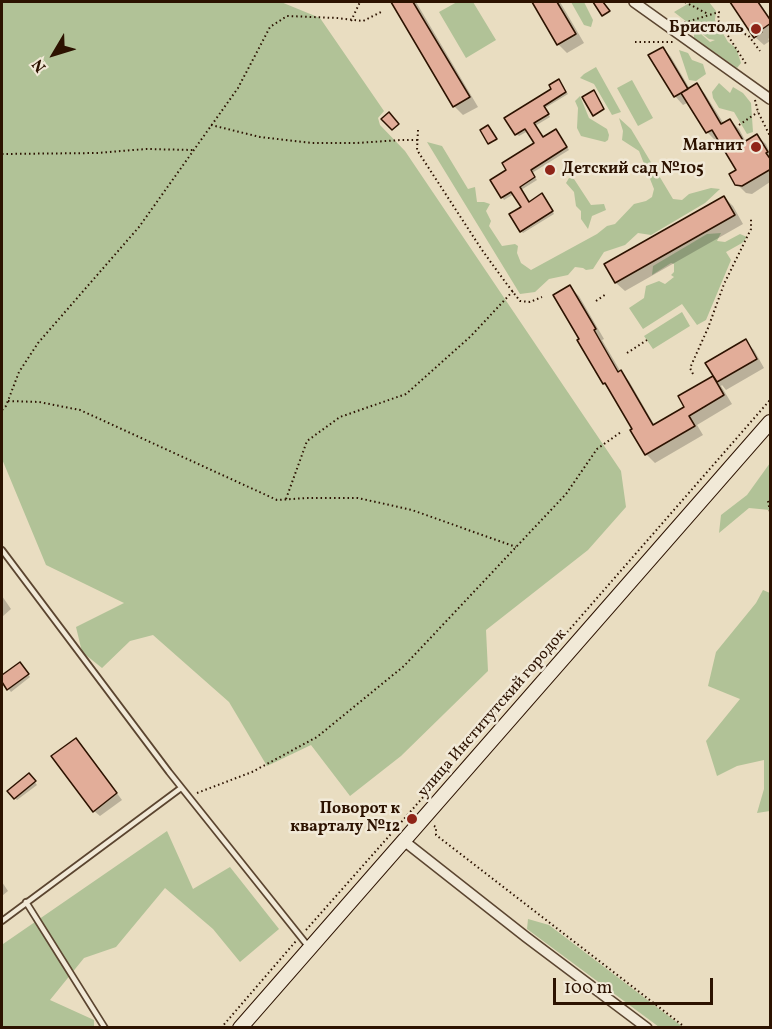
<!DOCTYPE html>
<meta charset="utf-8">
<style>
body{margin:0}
#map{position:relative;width:772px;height:1029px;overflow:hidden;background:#e9ddc1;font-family:Vollkorn,serif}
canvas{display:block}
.frame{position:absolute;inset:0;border:3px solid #2c1200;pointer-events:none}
.north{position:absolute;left:24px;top:24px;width:60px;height:60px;-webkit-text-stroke:4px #f1e9d7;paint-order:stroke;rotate:232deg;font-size:16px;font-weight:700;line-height:24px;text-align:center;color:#2c1200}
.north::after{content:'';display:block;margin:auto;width:21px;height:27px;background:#2c1200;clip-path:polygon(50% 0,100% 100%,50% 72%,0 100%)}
.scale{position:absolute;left:553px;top:978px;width:160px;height:27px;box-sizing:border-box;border:3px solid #2c1200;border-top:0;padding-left:8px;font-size:18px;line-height:21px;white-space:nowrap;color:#2c1200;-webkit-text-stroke:4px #f1e9d7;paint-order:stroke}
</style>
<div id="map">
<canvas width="772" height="1029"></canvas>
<div class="frame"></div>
<div class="north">N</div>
<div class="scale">100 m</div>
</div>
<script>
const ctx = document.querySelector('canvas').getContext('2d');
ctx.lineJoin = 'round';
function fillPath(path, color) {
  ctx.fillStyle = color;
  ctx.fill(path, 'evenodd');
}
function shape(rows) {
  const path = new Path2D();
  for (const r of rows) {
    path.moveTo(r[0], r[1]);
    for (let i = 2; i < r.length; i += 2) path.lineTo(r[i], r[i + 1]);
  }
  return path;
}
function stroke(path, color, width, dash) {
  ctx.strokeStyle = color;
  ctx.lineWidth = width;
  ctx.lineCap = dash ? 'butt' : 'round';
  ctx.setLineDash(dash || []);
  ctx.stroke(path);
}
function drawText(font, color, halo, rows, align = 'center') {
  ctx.font = font + ' Vollkorn,serif';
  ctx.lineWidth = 5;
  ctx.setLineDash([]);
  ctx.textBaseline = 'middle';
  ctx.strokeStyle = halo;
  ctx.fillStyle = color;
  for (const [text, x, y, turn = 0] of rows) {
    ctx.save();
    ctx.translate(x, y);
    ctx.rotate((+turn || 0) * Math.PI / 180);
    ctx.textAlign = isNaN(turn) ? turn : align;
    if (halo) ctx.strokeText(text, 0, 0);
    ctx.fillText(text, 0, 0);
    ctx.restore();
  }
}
const green = shape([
 [2,2,281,2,320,18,384,111,378,118,380,125,405,151,621,471,626,507,588,550,486,630,488,671,401,756,350,796,311,745,267,766,229,702,153,635,130,641,102,668,82,652,76,627,124,603,46,565,2,459],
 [457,2,473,2,496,40,466,58,439,12],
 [571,2,584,2,593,20,591,27,584,25],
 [691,2,709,2,716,11,715,20,728,42,736,48,741,63,737,68,694,38,694,32,701,34,710,42,715,40,709,39,674,12],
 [679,50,688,53,692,60,703,64,706,74,696,81,689,80],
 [596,67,621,112,612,115,594,84,580,78,584,74],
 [632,80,653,118,638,126,617,88],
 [719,83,730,93,733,87,743,93,751,103,753,132,747,134,734,112,719,108,713,98,712,92],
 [580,96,589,118,607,129,609,135,608,140,605,142,581,136,577,128,578,108,575,101],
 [619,118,631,129,673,199,682,200,689,194,711,188,720,189,705,203,651,235,638,233,625,245,604,252,593,269,586,270,583,268,575,267,568,275,549,279,535,292,520,294,427,142,442,146,468,189,475,187,477,202,484,202,490,204,486,211,491,221,489,226,502,246,515,244,518,246,517,253,521,263,531,270,597,234,607,226,615,224,634,204,646,201,652,197,654,189,639,151,622,140,623,131],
 [569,178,574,179,591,205,604,204,606,210,592,216,588,229,581,219,581,211,576,206,574,192,566,183],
 [721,233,717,241,725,242,740,234,747,237,742,243,726,252,731,260,706,320,697,325,682,304,643,329,629,308,644,298,646,286,659,281,665,284,674,277,671,275,674,272,674,264,671,263,652,275,653,266,707,234],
 [682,312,690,326,653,349,644,336],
 [770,463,770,510,749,508,719,533,721,515,747,495],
 [763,590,770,593,770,811,757,813,764,789,764,760,737,766,717,776,706,741,740,699,708,686,716,652,756,603],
 [167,831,193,889,230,867,279,929,240,962,213,929,165,888,116,947,84,958,50,1000,94,1020,94,1027,2,1027,2,945,3,944],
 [528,919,549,925,683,1027,659,1027,527,929]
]);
const shadow = shape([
 [393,2,416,2,478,107,463,115,454,106],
 [534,2,560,2,584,43,567,53,558,44],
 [729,2,759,2,770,18,770,38,768,39,770,41,764,45,755,37,739,12],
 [663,48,671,57,690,89,697,85,705,94,724,124,730,120,739,129,746,142,757,136,766,144,770,153,770,182,752,194,746,193,737,184,738,170,719,139,716,141,707,132,689,102,683,105,675,96],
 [561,84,568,94,545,108,550,117,535,126,543,139,558,133,569,150,532,173,537,180,521,190,523,208,514,194,504,200,492,181,508,170,536,143,528,131,519,136,516,134],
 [724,197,733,206,743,224,625,291,616,283,606,265],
 [553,212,554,214,523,233,522,232],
 [570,287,579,296,604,339,602,340,622,374,629,381,655,426,686,407,712,378,717,382,718,382,707,363,745,341,754,350,764,368,726,390,722,385,721,386,732,404,697,425,703,435,655,463,646,454,634,429,611,390,604,383],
 [2,596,11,609,2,617],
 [20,664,30,677,11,692,2,680,2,677],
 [81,745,122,800,100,816,94,811],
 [29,775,37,785,17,800,15,798],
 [2,882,8,891,2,896]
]);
const building = shape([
 [391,2,413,2,470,97,453,107,391,2],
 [532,2,557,2,576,34,557,45,532,2],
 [593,2,603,2,610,11,602,16,593,2],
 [730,2,758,2,771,21,771,23,761,30,762,32,754,38,730,2],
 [663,47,688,89,674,97,648,55,663,47],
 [559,79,566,92,544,106,549,114,534,123,543,137,556,129,567,147,531,170,535,177,520,187,529,202,542,193,553,211,520,232,509,214,521,207,511,192,501,198,490,180,506,170,502,163,534,143,525,129,515,135,504,118,551,89,549,85,559,79],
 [697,83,721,124,730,119,744,142,757,134,768,152,766,153,771,160,771,169,742,186,735,185,729,174,736,170,712,130,706,133,681,93,697,83],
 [594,90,604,109,593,116,582,97,594,90],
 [389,112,399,124,392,130,381,119,389,112],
 [488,125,497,139,488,144,480,130,488,125],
 [724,196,735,215,615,283,604,264,724,196],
 [570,285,596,329,594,330,618,372,621,370,653,425,684,407,678,396,713,376,724,395,689,416,695,426,645,455,630,430,632,429,605,383,603,384,577,340,579,339,553,295,570,285],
 [746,339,757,359,717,382,705,363,746,339],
 [20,662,29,674,7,690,2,682,2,675,20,662],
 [76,738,117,793,93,812,51,756,76,738],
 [29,773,36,781,14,799,7,791,29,773]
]);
const path = shape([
 [685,2,708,14],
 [351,21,360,2],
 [680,24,719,12,718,20,746,64],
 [723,28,748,35,760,51],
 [635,42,674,42],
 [755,100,758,112,770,136],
 [211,125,260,137,312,143,357,143,401,140,418,140],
 [739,125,758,112],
 [418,130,417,150,482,250,506,283,520,301,530,302,542,297],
 [2,154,97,153,146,149,193,150],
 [596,301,606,294],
 [627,353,647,340],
 [693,374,690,368,708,328,724,284,751,229,751,218],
 [8,401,39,402,80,410,277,500,307,498,358,498,412,510,516,547],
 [2,410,6,406,19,372,38,343,139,227,238,88,270,27,287,16,337,18,363,21,383,11],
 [286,499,307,441,340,417,406,394,471,336,513,291],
 [768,501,770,512],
 [197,793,252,772,317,737,404,666,566,494,597,449,621,432],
 [434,826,436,827,436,835,686,1028],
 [306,930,390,835,770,400],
 [221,1028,296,941]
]);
const lane = shape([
 [2,550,169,772,308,946],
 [26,902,105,1028],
 [2,921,181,788]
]);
const street = shape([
 [634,2,770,99],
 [404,841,526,937,647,1028]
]);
const secondary = shape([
 [240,1028,770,422]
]);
const markers = [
 [756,29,6,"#8f2418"],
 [756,147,6,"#8f2418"],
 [550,170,6,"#8f2418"],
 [412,819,6,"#8f2418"]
];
const poiNames = [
 ["Бристоль",744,29],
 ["Магнит",744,147],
 ["Детский сад №105",562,170,"left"],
 ["Поворот к",400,810],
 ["кварталу №12",400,828]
];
const streetNames = [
 ["улица Институтский городок",493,714,-49]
];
fillPath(green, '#b1c297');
fillPath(shadow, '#0003');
fillPath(building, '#e2ad99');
stroke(building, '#2c1200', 1.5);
stroke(lane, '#5b4530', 8);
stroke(street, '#5b4530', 12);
stroke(secondary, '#2c1200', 16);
stroke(path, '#2c1200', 2, [1.5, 3]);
stroke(lane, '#f1e9d7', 4.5);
stroke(street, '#f1e9d7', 9);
stroke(secondary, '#f1e9d7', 14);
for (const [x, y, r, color] of markers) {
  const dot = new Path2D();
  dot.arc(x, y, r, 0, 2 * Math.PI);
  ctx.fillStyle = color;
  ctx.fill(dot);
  stroke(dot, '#f1e9d7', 2);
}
drawText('bold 16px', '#2c1200', '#f1e9d7', poiNames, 'right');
drawText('16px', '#2c1200', '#f1e9d7', streetNames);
</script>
